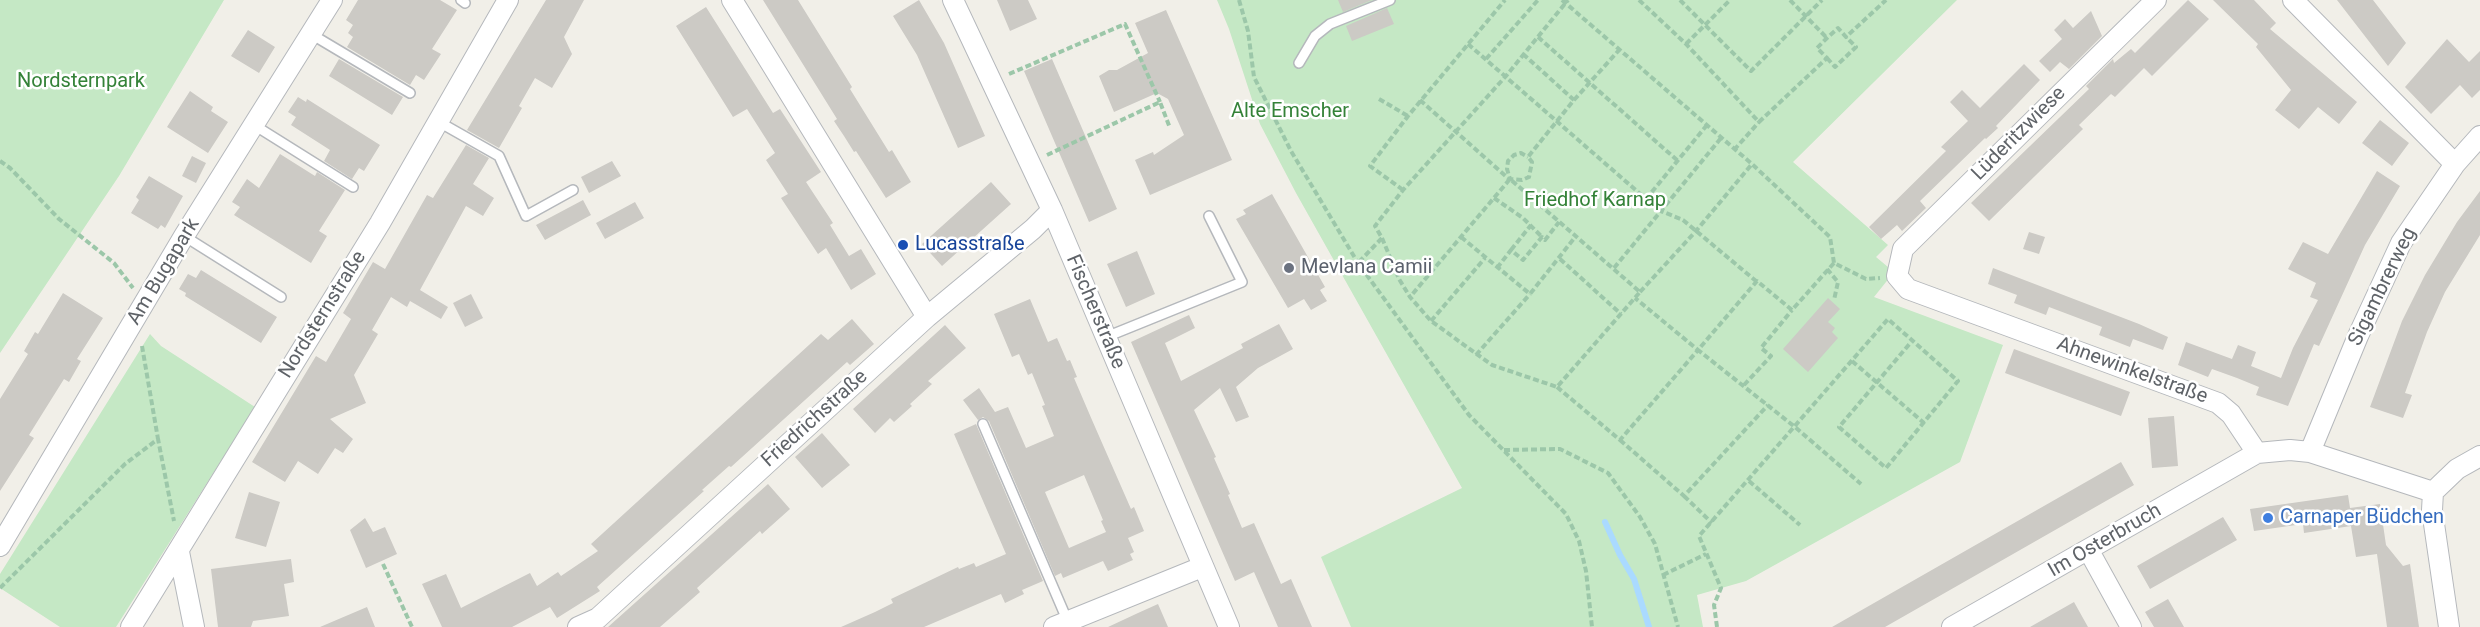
<!DOCTYPE html>
<meta charset="utf-8">
<style>
body{margin:0}
canvas{display:block;background:#f1efe8}
</style>
<canvas width="2480" height="627"></canvas>
<script>
const ctx = document.querySelector('canvas').getContext('2d');
ctx.lineJoin = 'round';
function fillPath(path, color) {
  ctx.fillStyle = color;
  ctx.fill(path, 'evenodd');
}
function shape(rows) {
  const path = new Path2D();
  for (const r of rows) {
    path.moveTo(r[0], r[1]);
    for (let i = 2; i < r.length; i += 2) path.lineTo(r[i], r[i + 1]);
  }
  return path;
}
function stroke(path, color, width, dash) {
  ctx.strokeStyle = color;
  ctx.lineWidth = width;
  ctx.lineCap = dash ? 'butt' : 'round';
  ctx.setLineDash(dash || []);
  ctx.stroke(path);
}
function drawText(font, color, halo, rows, align = 'center') {
  ctx.font = font + ' Roboto,sans-serif';
  ctx.lineWidth = 5;
  ctx.setLineDash([]);
  ctx.textBaseline = 'middle';
  ctx.strokeStyle = halo;
  ctx.fillStyle = color;
  for (const [text, x, y, turn = 0] of rows) {
    ctx.save();
    ctx.translate(x, y);
    ctx.rotate((+turn || 0) * Math.PI / 180);
    ctx.textAlign = isNaN(turn) ? turn : align;
    if (halo) ctx.strokeText(text, 0, 0);
    ctx.fillText(text, 0, 0);
    ctx.restore();
  }
}
const green = shape([
 [0,0,224,0,119,176,0,353],
 [1217,0,1957,0,1793,162,1888,245,1876,257,1894,272,1874,297,2003,345,1960,462,1746,581,1697,595,1703,627,1351,627,1321,557,1462,488,1296,193,1260,124,1229,29],
 [150,334,161,346,255,407,116,627,60,627,0,588,0,574]
]);
const stream = shape([
 [1605,522,1620,555,1634,579,1649,627]
]);
const building = shape([
 [358,0,440,0,457,10,432,49,441,54,424,80,416,75,410,85,347,47,353,37,348,33,353,25,346,20],
 [546,0,584,0,564,37,572,54,552,88,535,78,519,106,522,108,499,148,467,130],
 [763,0,798,0,852,87,850,89,889,152,892,150,911,182,886,198,856,151,854,152,844,136,834,121,837,119],
 [919,0,944,43,985,136,958,148,917,55,893,16],
 [997,0,1028,0,1037,19,1010,31],
 [1338,0,1372,0,1343,12],
 [2188,0,2209,19,2152,76,2144,68,2115,97,2111,94,2079,125,2083,129,1989,221,1971,203,2089,89,2086,86,2113,59,2114,63,2131,49,2135,53],
 [2213,0,2254,0,2276,23,2270,29,2357,102,2339,124,2318,107,2299,129,2275,110,2291,90,2256,47,2258,44],
 [2337,0,2373,0,2406,43,2388,66],
 [706,7,773,113,780,109,821,172,806,182,833,223,830,225,849,256,861,249,876,274,851,290,826,248,818,254,781,198,788,194,766,160,775,153,747,109,733,117,676,26],
 [1387,8,1394,24,1352,41,1346,26],
 [1166,10,1232,160,1150,195,1135,160,1153,152,1154,155,1184,135,1168,99,1157,93,1114,112,1099,76,1109,70,1117,70,1148,53,1135,23],
 [2091,11,2102,36,2069,69,2060,62,2050,72,2039,61,2062,39,2054,30,2065,19,2073,28],
 [248,30,275,47,259,73,231,56],
 [2447,39,2469,62,2480,51,2480,90,2472,98,2460,85,2431,114,2405,87],
 [339,59,403,97,392,115,329,76],
 [1052,59,1117,209,1089,222,1024,71],
 [2024,64,2040,80,1996,126,1998,128,1986,139,1985,138,1920,201,1926,208,1902,231,1897,225,1881,239,1869,227,1946,151,1941,147,1968,121,1950,102,1962,90,1980,108],
 [190,91,213,107,211,111,228,122,208,153,167,127],
 [298,97,306,102,307,99,380,145,364,171,359,168,352,179,324,161,330,150,291,125,296,117,288,112],
 [2380,120,2409,143,2392,166,2362,143],
 [466,145,489,158,473,184,494,198,483,216,466,206,420,290,448,307,441,319,410,301,407,307,391,297,372,330,378,334,354,375,366,403,330,419,353,439,343,453,335,448,318,474,298,461,285,482,252,462,316,356,326,362,351,319,343,313,373,262,385,269,427,195,433,198],
 [280,154,315,176,317,172,345,190,319,231,327,236,311,263,234,215,240,207,232,202,247,179,259,188],
 [192,156,206,163,196,183,182,176],
 [612,161,621,176,589,193,581,177],
 [2377,171,2400,186,2365,245,2319,346,2314,344,2288,406,2256,395,2259,387,2237,378,2212,369,2208,377,2178,365,2186,342,2232,359,2238,345,2256,352,2251,366,2281,378,2293,348,2318,300,2310,297,2316,283,2288,269,2303,242,2328,254],
 [149,176,183,196,165,228,161,225,158,229,131,213,139,200,136,197],
 [991,182,1011,204,942,266,922,244],
 [2480,191,2480,235,2445,292,2427,332,2405,393,2412,395,2403,418,2370,407,2402,321,2425,275,2457,222],
 [1272,194,1325,287,1320,290,1327,301,1311,310,1304,299,1288,308,1236,219,1246,214,1243,210],
 [583,200,591,215,545,240,536,225],
 [635,202,644,218,605,239,596,223],
 [2029,232,2045,237,2039,254,2023,249],
 [1137,251,1155,294,1126,307,1107,264],
 [1993,268,2139,324,2168,337,2163,350,2133,339,2130,347,2099,335,2102,327,2049,307,2046,315,2014,303,2017,295,1988,284],
 [201,270,277,317,261,343,185,296,186,293,179,289,188,274,196,278],
 [63,293,103,318,77,359,81,361,69,382,64,379,29,435,34,438,0,491,0,399,28,354,24,351,35,332,38,334],
 [471,294,483,318,465,327,453,303],
 [1828,298,1840,309,1828,322,1835,328,1832,332,1838,338,1808,372,1783,349],
 [1030,299,1048,342,1057,338,1067,361,1070,360,1077,377,1074,378,1092,420,1131,509,1134,507,1144,531,1128,538,1134,552,1130,554,1133,560,1108,571,1103,561,1063,578,1061,573,1055,576,989,421,983,417,978,420,963,400,979,388,995,412,1008,407,1026,448,1054,436,1042,406,1045,405,1032,373,1028,375,1019,354,1012,357,994,314],
 [1084,475,1103,520,1101,521,1106,532,1069,548,1045,492],
 [1189,315,1195,328,1165,343,1181,381,1243,348,1241,344,1279,324,1293,349,1258,368,1236,387,1249,417,1236,422,1220,388,1194,410,1216,457,1214,458,1230,494,1228,495,1242,528,1254,523,1281,584,1291,579,1312,627,1278,627,1254,572,1235,581,1131,342],
 [852,319,874,344,850,365,847,362,731,467,729,466,702,490,704,491,597,587,600,591,557,618,550,607,512,627,442,627,422,584,446,574,461,608,530,573,537,586,558,572,561,576,598,551,591,544,821,334,828,340],
 [945,325,966,348,928,381,932,384,910,404,912,406,894,422,890,418,875,433,853,409],
 [2014,349,2130,392,2121,416,2005,373],
 [2174,416,2178,466,2152,468,2148,418],
 [976,424,1043,581,1022,590,1024,594,1005,603,1001,594,924,627,841,627,875,612,893,603,891,599,958,567,959,569,974,563,976,567,1006,554,954,434],
 [822,433,850,465,822,488,795,457],
 [2121,462,2134,485,1964,582,1885,627,1832,627],
 [768,484,790,509,762,534,760,531,697,588,700,592,660,627,608,627],
 [249,492,280,502,266,547,235,538],
 [2348,495,2350,508,2380,504,2386,545,2403,566,2410,564,2419,627,2387,627,2377,554,2356,557,2351,526,2304,533,2303,524,2254,531,2250,509],
 [2223,517,2237,540,2150,589,2137,566],
 [365,518,373,532,385,527,397,554,366,568,350,530],
 [291,559,294,582,284,584,289,616,253,621,251,627,218,627,211,569],
 [2168,599,2184,627,2154,627,2145,612],
 [2074,602,2088,627,2030,627],
 [1158,604,1168,627,1108,627,1138,613],
 [367,607,375,627,320,627]
]);
const path = shape([
 [1239,0,1248,31,1254,77,1291,151,1358,263,1469,415,1566,514,1579,541,1586,571,1592,627],
 [1562,0,1752,164,1830,237,1834,263,1866,279,1880,278],
 [1639,0,1686,44,1759,122,1827,58,1817,48,1827,38,1838,28,1846,37,1886,0],
 [1680,0,1751,71,1822,0],
 [1790,0,1827,38],
 [1538,37,1678,161],
 [1468,44,1646,199,1661,211,1683,220,1756,281],
 [1686,44,1730,0],
 [1523,54,1574,100,1528,157,1532,162,1529,177,1522,180,1510,179,1507,169,1508,161,1514,155,1521,153,1528,157],
 [1827,58,1835,67,1856,47,1846,37],
 [1486,59,1538,0],
 [1009,74,1125,24,1160,102],
 [1379,99,1408,116],
 [1420,100,1509,179],
 [1574,100,1620,49],
 [1734,150,1759,122],
 [1047,155,1160,102,1170,128],
 [0,161,10,168,59,219,114,263,133,288],
 [1403,190,1370,166,1408,116,1505,0],
 [1494,198,1523,218,1542,237],
 [1646,199,1707,125],
 [1461,237,1530,294,1576,236],
 [1382,238,1399,279,1410,297,1431,321,1492,365,1557,387,1640,292,1510,179,1410,297],
 [1511,250,1531,225],
 [1560,259,1621,314],
 [1359,262,1382,238,1375,226,1403,190,1506,76,1568,0],
 [1834,263,1792,310,1757,281,1698,350,1795,427,1861,484],
 [1497,268,1511,250,1523,260,1542,237,1545,240,1559,222],
 [1614,268,1721,138],
 [1827,269,1838,282,1834,300],
 [1640,292,1696,231,1752,164],
 [1431,321,1485,258],
 [142,346,158,439],
 [1476,355,1530,294],
 [1852,361,1924,423],
 [1744,385,1771,356,1761,348,1792,310],
 [1557,387,1620,440,1698,350,1635,298],
 [1620,440,1684,496,1768,405],
 [1504,450,1560,449,1608,473,1640,517,1655,544,1678,627],
 [1749,481,1800,525],
 [1684,496,1712,523],
 [383,564,412,627],
 [1663,575,1706,554],
 [0,588,125,464,158,439,174,521],
 [1717,627,1714,605,1721,588,1699,536,1888,319,1958,381,1886,468,1839,427,1912,341]
]);
const service = shape([
 [461,0,465,3],
 [311,34,410,93],
 [1299,63,1315,36,1330,24,1390,0],
 [439,122,499,156,526,216,573,190],
 [254,125,353,187],
 [184,236,281,297],
 [1106,337,1242,282,1209,216],
 [983,424,1068,622]
]);
const minor = shape([
 [732,0,927,317],
 [953,0,1052,210,1229,627],
 [2156,0,1903,249,1897,276,1908,289,2218,403,2231,414,2257,453],
 [2293,0,2455,164],
 [2310,452,2358,336,2401,243,2455,164,2480,136],
 [2433,492,2432,510,2449,627],
 [0,546,184,236,332,0],
 [2089,551,2131,627],
 [179,552,194,627],
 [131,627,380,223,508,0],
 [578,627,598,618,927,317,1033,229,1052,210],
 [1054,627,1202,567],
 [1952,627,2257,453,2290,450,2310,452,2433,492,2457,469,2480,456]
]);
const markers = [
 [903,245,6,"#1a4fb4"],
 [1289,268,6,"#6b7280"],
 [2268,518,6,"#3f7fe0"]
];
const parkNames = [
 ["Nordsternpark",81,82],
 ["Alte Emscher",1290,112],
 ["Friedhof Karnap",1595,201]
];
const streetNames = [
 ["Lüderitzwiese",2019,134,-45],
 ["Am Bugapark",164,272,-59],
 ["Sigambrerweg",2383,287,-64],
 ["Fischerstraße",1095,312,67],
 ["Nordsternstraße",323,315,-58],
 ["Ahnewinkelstraße",2132,371,20],
 ["Friedrichstraße",815,419,-42],
 ["Im Osterbruch",2105,541,-30]
];
const transitNames = [
 ["Lucasstraße",915,245]
];
const worshipNames = [
 ["Mevlana Camii",1301,268]
];
const shopNames = [
 ["Carnaper Büdchen",2280,518]
];
fillPath(green, '#c5e8c5');
stroke(stream, '#aadaff', 6);
fillPath(building, '#cccac5');
stroke(service, '#b5b8bc', 12);
stroke(minor, '#b5b8bc', 22);
stroke(path, '#9cc7a9', 4, [6, 3]);
stroke(service, '#fff', 9);
stroke(minor, '#fff', 20);
for (const [x, y, r, color] of markers) {
  const dot = new Path2D();
  dot.arc(x, y, r, 0, 2 * Math.PI);
  ctx.fillStyle = color;
  ctx.fill(dot);
  stroke(dot, '#fff', 2);
}
drawText('20px', '#348238', '#fff', parkNames);
drawText('20px', '#5f6368', '#fff', streetNames);
drawText('20px', '#164399', '#fff', transitNames, 'left');
drawText('20px', '#5b616d', '#fff', worshipNames, 'left');
drawText('20px', '#366cbe', '#fff', shopNames, 'left');
</script>
